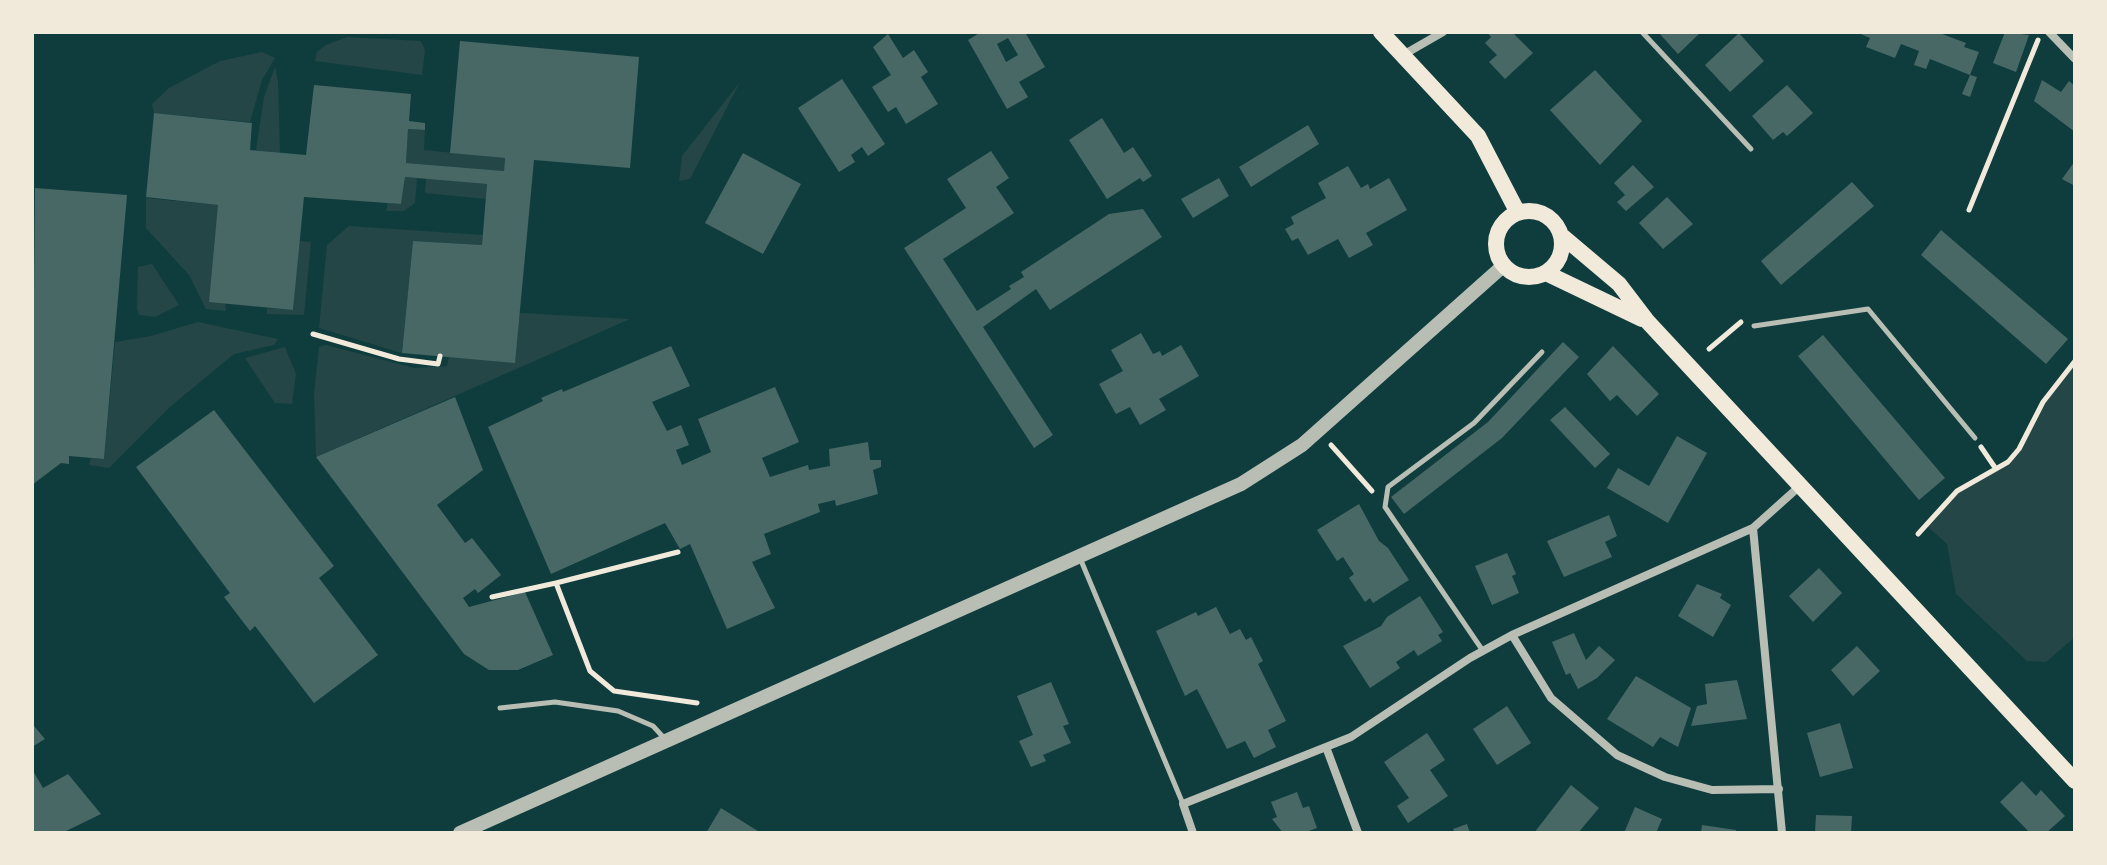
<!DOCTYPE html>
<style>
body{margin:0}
#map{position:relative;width:2107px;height:865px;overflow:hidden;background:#0f3d3e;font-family:"Fira Sans",sans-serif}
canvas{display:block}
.frame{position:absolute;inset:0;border:34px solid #f1e9da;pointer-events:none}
</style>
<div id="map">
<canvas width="2107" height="865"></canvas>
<div class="frame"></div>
</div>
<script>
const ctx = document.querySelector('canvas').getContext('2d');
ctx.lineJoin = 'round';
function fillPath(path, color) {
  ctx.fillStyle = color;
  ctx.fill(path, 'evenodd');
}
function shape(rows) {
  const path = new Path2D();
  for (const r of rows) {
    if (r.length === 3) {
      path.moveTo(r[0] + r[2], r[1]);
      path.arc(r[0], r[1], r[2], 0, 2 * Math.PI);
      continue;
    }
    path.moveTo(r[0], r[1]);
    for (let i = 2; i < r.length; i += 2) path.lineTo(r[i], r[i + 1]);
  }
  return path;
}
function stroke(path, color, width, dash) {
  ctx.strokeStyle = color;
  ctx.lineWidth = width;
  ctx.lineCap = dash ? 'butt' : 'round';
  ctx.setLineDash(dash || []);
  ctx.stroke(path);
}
const green = shape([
 [347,37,421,41,425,50,422,75,315,61,317,52,326,45],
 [262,52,275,58,262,80,250,122,154,113,152,104,169,88,220,61],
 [275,67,278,81,280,153,256,150,264,97],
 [740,82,690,179,679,181,682,156],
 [408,129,425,130,424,150,505,158,504,171,406,163],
 [405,177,417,178,415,203,404,211,386,211,388,203,401,204],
 [426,178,487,184,486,199,425,193],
 [146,198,218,205,226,311,206,309,189,275,146,228],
 [349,226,483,235,482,245,413,241,402,353,319,328,327,245],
 [299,241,311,242,304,315,267,314,267,308,293,310],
 [152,264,179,305,155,317,139,315,137,309,138,267],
 [520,313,630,319,316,457,314,393,319,347,326,345,414,368,447,366,449,357],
 [198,322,278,339,274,345,234,354,171,406,109,468,89,465,91,458,104,459,115,342,151,336],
 [285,347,296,374,292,404,275,403,245,358],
 [2075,361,2075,637,2046,662,2027,661,1956,594,1947,544,1926,525,1957,491,2008,462,2019,449,2029,424]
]);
const building = shape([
 [981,32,1025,32,1045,67,1019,82,1028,97,1007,109,968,40],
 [1008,38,1018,55,1006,62,997,44],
 [1487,32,1512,32,1533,53,1505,79,1489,62,1497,55,1485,43,1491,37],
 [1658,32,1697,32,1699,34,1678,54],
 [1856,32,1937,32,1966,43,1964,47,1979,52,1970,75,1930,59,1926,69,1914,65,1919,51,1901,44,1895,58,1866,47,1870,38],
 [2005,32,2029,35,2016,72,1993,63],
 [1739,33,1764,61,1730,92,1705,65],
 [888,34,903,58,914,50,928,72,921,77,938,104,906,124,896,107,888,112,872,87,891,75,873,47],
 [460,41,639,57,630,168,534,160,515,363,402,353,413,241,482,245,487,184,405,177,401,204,304,197,293,310,209,302,218,205,146,197,154,113,252,123,250,150,306,155,314,85,411,94,409,121,425,123,425,130,408,129,406,163,504,171,505,158,450,153],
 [1595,70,1642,121,1600,165,1550,110],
 [1970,75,1977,77,1970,97,1962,94],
 [842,79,885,144,868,156,862,147,851,155,855,162,839,172,798,108],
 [2042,80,2061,92,2069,81,2075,86,2075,132,2034,101],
 [1787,85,1813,113,1787,136,1783,132,1773,140,1752,116],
 [1102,118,1124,153,1133,147,1152,176,1143,182,1140,178,1107,199,1069,140],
 [1308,125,1319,144,1251,187,1239,167],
 [991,151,1009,178,996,187,1014,213,943,259,977,311,1011,289,1009,286,1024,277,1021,272,1109,214,1143,209,1162,237,1050,310,1036,289,983,327,1053,435,1034,448,904,248,966,208,947,179],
 [743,153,801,184,763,254,705,223],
 [2075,161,2075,186,2062,179],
 [1633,165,1654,187,1626,211,1617,202,1625,195,1614,183],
 [1348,166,1361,188,1368,184,1370,189,1389,178,1407,210,1366,233,1373,245,1349,258,1338,239,1308,255,1298,238,1292,241,1285,229,1294,224,1291,217,1326,198,1318,183],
 [1219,178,1229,196,1193,218,1181,199],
 [1852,182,1874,206,1781,285,1761,261],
 [35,188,127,195,104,459,69,456,69,464,61,463,32,485],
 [1667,197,1693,224,1663,249,1639,223],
 [1941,230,2068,339,2046,364,1921,255],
 [1141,333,1153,354,1160,351,1162,356,1181,345,1199,376,1159,399,1166,410,1140,425,1130,407,1116,414,1099,384,1123,371,1111,350],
 [1823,335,1945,478,1919,500,1798,356],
 [1563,342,1579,357,1502,438,1404,514,1391,497,1488,422],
 [671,346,690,386,652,402,667,431,681,425,689,445,676,450,682,465,711,452,698,419,775,387,799,442,762,458,770,477,808,465,809,470,830,466,829,449,868,442,870,460,881,460,881,467,873,470,878,494,836,506,835,500,818,504,820,512,764,534,771,554,752,562,775,608,727,629,690,544,680,549,665,523,551,574,488,427,543,401,541,398,562,389,563,392],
 [1613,346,1659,394,1637,416,1617,395,1610,401,1587,374],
 [455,397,483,470,437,505,465,543,472,538,501,575,478,593,475,589,463,598,469,607,525,592,553,655,518,670,489,670,464,654,316,457],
 [1565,407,1610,454,1595,468,1550,420],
 [214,410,334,566,319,578,378,655,314,703,255,626,250,631,224,597,230,593,136,467],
 [1677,436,1707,453,1668,523,1607,488,1618,468,1649,486],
 [1359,504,1379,541,1388,548,1409,580,1373,603,1370,598,1365,602,1349,578,1354,574,1343,557,1337,561,1317,530],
 [1609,515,1617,536,1605,542,1612,557,1564,577,1547,541],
 [1507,553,1516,574,1512,576,1519,593,1492,605,1475,566],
 [1819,568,1842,593,1813,622,1789,596],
 [1697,584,1722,594,1720,598,1731,605,1713,637,1678,616],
 [1420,596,1443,632,1438,635,1442,641,1418,656,1414,650,1396,662,1400,668,1370,688,1343,646,1381,626,1387,617],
 [1216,607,1230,634,1240,629,1246,640,1251,637,1263,661,1258,664,1286,721,1268,730,1276,747,1254,758,1245,741,1227,749,1197,689,1185,696,1156,631,1196,612,1198,616],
 [1574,633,1586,660,1599,646,1615,660,1597,678,1578,689,1570,673,1566,675,1552,642],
 [1857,646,1880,671,1853,696,1831,670],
 [1636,676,1691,708,1678,747,1660,737,1653,747,1607,719],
 [1737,680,1747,719,1691,726,1697,706,1707,704,1705,684],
 [1051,682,1069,724,1063,726,1071,743,1043,755,1046,761,1031,767,1019,741,1033,735,1017,696],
 [1507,706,1531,743,1497,765,1473,729],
 [1840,723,1853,768,1820,777,1807,733],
 [34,726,45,739,32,747,32,727],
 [1427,733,1445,760,1430,770,1448,796,1408,823,1397,806,1409,798,1384,762],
 [32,769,43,788,68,774,101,814,62,833,32,833],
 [2022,781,2036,796,2041,790,2065,816,2046,833,2030,833,2000,802],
 [1571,785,1599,808,1578,833,1534,833],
 [1297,792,1303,808,1309,806,1317,828,1303,833,1283,833,1272,819,1277,817,1271,802],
 [1635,807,1662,819,1656,833,1624,833],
 [721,808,761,833,706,833],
 [1816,815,1852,816,1851,833,1815,833],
 [1467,824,1470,833,1455,833,1453,829],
 [1702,825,1736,830,1736,833,1701,833]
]);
const path = shape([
 [1969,210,2038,40],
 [313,334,399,359,438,364,440,356],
 [1709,349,1741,322],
 [1331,445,1372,491],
 [1981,447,1996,469],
 [1918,534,1957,491,2008,462,2019,449,2043,402,2075,361],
 [678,552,556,583,590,671,614,691,697,703],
 [492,597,556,583]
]);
const service = shape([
 [1642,32,1751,149],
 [1754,326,1868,309,1975,438],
 [1080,558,1183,804],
 [1483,651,1385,507,1388,487,1474,423,1542,352],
 [500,708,555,702,618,711,653,726,665,739]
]);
const minor = shape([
 [2049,32,2075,59],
 [1403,55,1443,32],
 [1753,528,1782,833],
 [1512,635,1551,698,1617,755,1665,777,1712,790,1779,789],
 [1326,747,1358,833],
 [1193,833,1183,804,1351,737,1470,658,1512,635,1753,528,1801,485]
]);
const tertiary = shape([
 [460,833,1241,484,1302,445,1503,266]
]);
const secondary = shape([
 [1381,32,1478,136,1518,213],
 [1529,244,33],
 [1561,235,1619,284,1648,322,2075,781],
 [1546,273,1642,319]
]);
fillPath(green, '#244646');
fillPath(building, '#486865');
stroke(path, '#f1e9da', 5);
stroke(service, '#b8beb3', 5);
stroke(minor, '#b8beb3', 8);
stroke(tertiary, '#b8beb3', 14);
stroke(secondary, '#f1e9da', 16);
</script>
